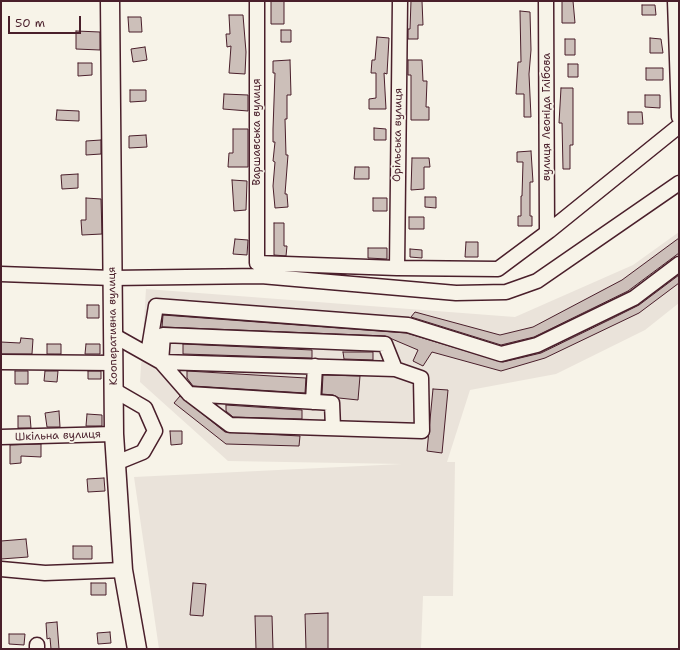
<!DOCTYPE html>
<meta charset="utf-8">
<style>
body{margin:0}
#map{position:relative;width:680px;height:650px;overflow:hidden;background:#f7f3e8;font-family:"Shantell Sans",sans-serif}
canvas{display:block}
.frame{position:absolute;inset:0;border:2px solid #4a1f2b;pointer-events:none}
.scale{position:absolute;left:8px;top:16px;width:73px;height:18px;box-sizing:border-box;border:2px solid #4a1f2b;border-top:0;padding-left:5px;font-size:12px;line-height:14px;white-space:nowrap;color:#4a1f2b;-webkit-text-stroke:3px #f7f3e8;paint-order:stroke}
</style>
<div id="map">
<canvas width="680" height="650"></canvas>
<div class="frame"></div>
<div class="scale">50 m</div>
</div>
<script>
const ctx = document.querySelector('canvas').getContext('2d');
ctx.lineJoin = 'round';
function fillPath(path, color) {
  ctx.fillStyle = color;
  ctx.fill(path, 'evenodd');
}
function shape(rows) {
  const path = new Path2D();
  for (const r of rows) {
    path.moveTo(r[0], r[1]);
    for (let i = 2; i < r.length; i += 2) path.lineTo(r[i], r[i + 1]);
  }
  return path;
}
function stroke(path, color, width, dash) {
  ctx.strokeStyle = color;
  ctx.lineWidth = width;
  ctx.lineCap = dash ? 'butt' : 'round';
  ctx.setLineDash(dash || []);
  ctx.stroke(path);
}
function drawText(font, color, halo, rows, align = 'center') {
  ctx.font = font + ' "Shantell Sans",sans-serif';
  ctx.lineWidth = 3.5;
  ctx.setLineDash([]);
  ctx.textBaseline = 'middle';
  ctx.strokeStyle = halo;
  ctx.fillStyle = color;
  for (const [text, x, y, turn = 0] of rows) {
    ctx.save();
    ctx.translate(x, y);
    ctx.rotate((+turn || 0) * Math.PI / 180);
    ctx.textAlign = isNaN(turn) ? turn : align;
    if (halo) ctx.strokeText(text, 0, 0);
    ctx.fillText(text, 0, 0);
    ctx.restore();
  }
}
const built = shape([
 [679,232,679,303,645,330,556,374,470,390,447,462,455,462,453,596,423,596,421,649,159,649,134,477,402,464,228,461,140,382,146,289,515,317,633,265]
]);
const building = shape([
 [271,1,284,1,284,24,271,24,271,1],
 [411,1,422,1,423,25,418,25,418,39,408,39,408,29,410,29,411,1],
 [562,1,573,1,575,23,562,23,562,1],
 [642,5,655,5,656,15,642,15,642,5],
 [520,11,530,12,531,50,529,74,531,117,524,117,524,94,516,94,518,62,521,62,520,11],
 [229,15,243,15,246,52,245,74,229,73,231,46,227,47,226,34,230,34,229,15],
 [128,17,141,17,142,32,129,32,128,17],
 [281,30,291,30,291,42,281,42,281,30],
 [76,31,100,32,100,50,76,49,76,31],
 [377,37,389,38,387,74,384,73,386,109,369,109,369,99,376,98,376,73,371,73,372,60,375,60,377,37],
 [650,38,661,39,663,53,650,53,650,38],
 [565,39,575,39,575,55,565,55,565,39],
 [145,47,147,60,133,62,131,49,145,47],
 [290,60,291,95,287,95,287,119,285,119,286,155,288,155,285,194,287,194,288,207,275,208,273,186,275,162,273,161,275,142,273,142,273,129,275,73,273,73,273,61,290,60],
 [408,60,422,60,423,81,427,81,426,107,429,107,429,120,411,120,411,75,408,75,408,60],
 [78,63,92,63,92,75,78,76,78,63],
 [568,64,578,64,578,77,568,77,568,64],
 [646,68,663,68,663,80,646,80,646,68],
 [561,88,573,88,573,145,570,145,570,169,563,169,562,123,559,123,561,88],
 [130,90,146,90,146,101,130,102,130,90],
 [224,94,248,95,248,111,223,109,224,94],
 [645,95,660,95,660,108,645,107,645,95],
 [57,110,79,111,79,121,56,120,57,110],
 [628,112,642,112,643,124,628,124,628,112],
 [374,128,386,129,386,140,374,140,374,128],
 [233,129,248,129,248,167,228,167,229,153,233,153,233,129],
 [146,135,147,147,129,148,129,136,146,135],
 [101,140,101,154,86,155,86,141,101,140],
 [531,151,533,182,530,182,530,216,532,216,532,226,518,226,518,216,521,216,521,196,522,196,523,162,517,162,517,152,531,151],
 [412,158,429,158,430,167,424,167,424,189,411,190,412,158],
 [355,167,369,167,369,179,354,179,355,167],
 [78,174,78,188,62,189,61,175,78,174],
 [232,180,247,181,246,210,234,211,232,180],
 [425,197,436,197,436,208,425,207,425,197],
 [86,198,101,199,102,234,82,235,81,220,86,220,86,198],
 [373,198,387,198,387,211,373,211,373,198],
 [409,217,424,217,424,229,409,229,409,217],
 [274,223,284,223,284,246,287,246,286,256,274,255,274,223],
 [679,238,679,253,628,291,534,337,501,345,411,317,415,312,500,335,533,327,622,280,679,238],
 [235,239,248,240,247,255,233,254,235,239],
 [466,242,478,242,478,257,465,257,466,242],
 [368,248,387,248,387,259,368,258,368,248],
 [410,249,422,250,422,258,410,257,410,249],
 [679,275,679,283,639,313,545,358,501,371,432,352,423,366,413,361,418,350,385,336,162,327,163,315,406,333,503,362,541,353,611,319,639,305,679,275],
 [87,305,99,305,99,318,87,318,87,305],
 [21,338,33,339,32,354,1,354,1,342,20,343,21,338],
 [47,344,61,344,61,354,47,354,47,344],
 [86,344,100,344,100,354,85,354,86,344],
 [183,344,312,350,312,358,183,354,183,344],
 [343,352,373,352,373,360,344,359,343,352],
 [15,371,28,371,28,384,15,384,15,371],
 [45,371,58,371,57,382,44,381,45,371],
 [88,371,101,371,101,379,88,379,88,371],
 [187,371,306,378,305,393,193,386,187,378,187,371],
 [323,375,360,376,358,400,339,398,333,395,322,394,323,375],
 [433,389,448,390,442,453,427,451,433,389],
 [180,396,225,432,300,436,299,446,226,444,174,403,180,396],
 [226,405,302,410,302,419,233,417,226,411,226,405],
 [59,411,60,427,47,427,45,413,59,411],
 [87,414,102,415,102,426,86,426,87,414],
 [18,416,30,416,31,428,18,428,18,416],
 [170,431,182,431,182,444,171,445,170,431],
 [41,444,41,457,21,456,21,463,10,464,10,445,41,444],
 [104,478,105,491,88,492,87,479,104,478],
 [26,539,28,557,1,559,1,541,26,539],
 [73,546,92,546,92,559,73,559,73,546],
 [91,583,106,583,106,595,91,595,91,583],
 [193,583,206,584,203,616,190,615,193,583],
 [328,613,328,649,306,649,305,614,328,613],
 [255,616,272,616,273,649,256,649,255,616],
 [57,622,59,649,51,649,50,638,47,639,46,623,57,622],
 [110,632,111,643,98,644,97,633,110,632],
 [9,634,25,634,24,645,9,644,9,634]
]);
const minor = shape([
 [257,1,257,263,397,268,498,269,549,231,679,126],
 [546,1,547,232],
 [675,1,679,117],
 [397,268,400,1],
 [1,274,112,278,261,276,456,293,506,292,537,281,679,183],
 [113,335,161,362,189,394,230,425,422,431,421,378,395,369,161,362,163,335,385,344,395,369],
 [148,354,156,306,408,325,501,354,537,345,634,298,679,264],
 [1,362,113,363],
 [114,390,145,408,155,431,143,452,116,463],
 [189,394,332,403,333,428],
 [313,402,315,366],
 [1,437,114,434],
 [1,569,45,573,123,570],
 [37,645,37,649]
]);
const major = shape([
 [110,1,114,434,123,570,137,649]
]);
const streetNames = [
 ["вулиця Леоніда Глібова",547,117,-90],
 ["Варшавська вулиця",257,132,-90],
 ["Орільська вулиця",398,135,-89],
 ["Кооперативна вулиця",113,326,-91],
 ["Шкільна вулиця",58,436,-2]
];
fillPath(built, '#eae3da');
fillPath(building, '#ccbfb9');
stroke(building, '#4a1f2b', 1);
stroke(minor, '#4a1f2b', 17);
stroke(major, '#4a1f2b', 21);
stroke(minor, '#f7f3e8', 14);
stroke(major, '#f7f3e8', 18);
drawText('11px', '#4a1f2b', '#f7f3e8', streetNames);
</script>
